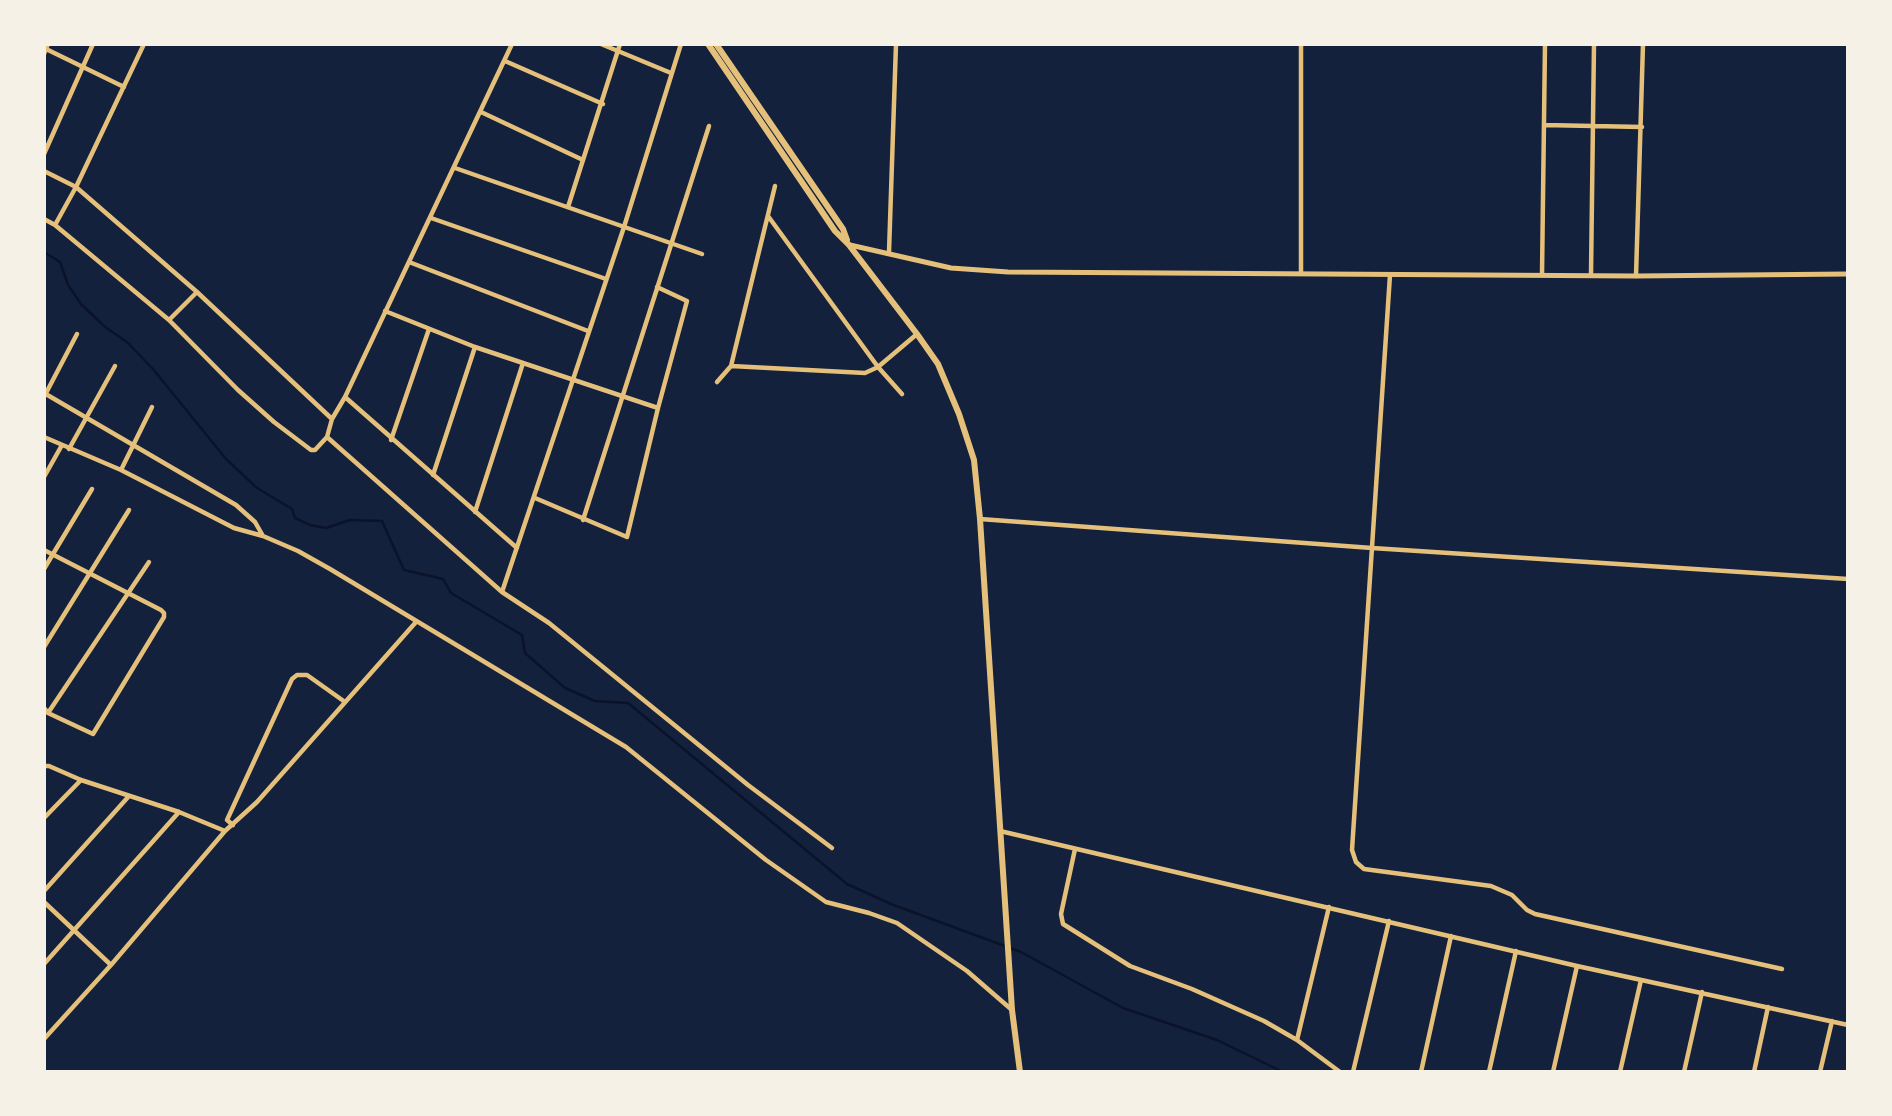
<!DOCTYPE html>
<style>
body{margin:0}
#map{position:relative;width:1892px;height:1116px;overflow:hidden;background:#14213d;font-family:Rubik,sans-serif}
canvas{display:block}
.frame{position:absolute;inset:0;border:46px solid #f6f1e7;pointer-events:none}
</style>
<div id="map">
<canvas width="1892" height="1116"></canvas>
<div class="frame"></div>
</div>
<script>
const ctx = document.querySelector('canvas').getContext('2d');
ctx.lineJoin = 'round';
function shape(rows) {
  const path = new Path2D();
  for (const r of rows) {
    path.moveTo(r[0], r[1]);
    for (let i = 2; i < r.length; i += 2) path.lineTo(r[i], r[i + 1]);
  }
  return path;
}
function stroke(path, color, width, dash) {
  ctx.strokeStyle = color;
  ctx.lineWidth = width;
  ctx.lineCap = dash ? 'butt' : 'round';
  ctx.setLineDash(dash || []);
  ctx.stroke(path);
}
const stream = shape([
 [44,252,60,262,68,285,81,304,104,326,128,343,153,369,226,459,257,488,292,509,295,518,310,525,326,528,350,520,382,521,404,570,443,579,451,593,522,635,525,653,565,688,595,701,628,703,847,884,891,904,1021,952,1123,1008,1217,1040,1283,1072]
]);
const minor = shape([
 [601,44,671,73],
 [44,48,124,87],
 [44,54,48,44],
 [505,61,603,104],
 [481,112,583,160],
 [1544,125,1642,127],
 [44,154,93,44],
 [455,168,702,254],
 [44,171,76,187,197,292,332,419],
 [568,207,620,44],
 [768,216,878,367,902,394],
 [431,218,606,279],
 [44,219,55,225,169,320,238,390,274,422,311,450,315,450,327,437,332,419,345,397,512,44],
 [55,225,76,187,144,44],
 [889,252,896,44],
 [409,262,588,331],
 [1301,273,1301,44],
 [1591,274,1594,44],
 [1390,275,1352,850,1356,862,1364,869,1491,886,1512,895,1527,910,1535,914,1782,969],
 [1542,275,1545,44],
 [1636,276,1643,44],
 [385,311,475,347,658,408,687,301,657,287],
 [169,320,197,292],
 [731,366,865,373,878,367,917,334],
 [717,382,731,366,775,186],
 [44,393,236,505,255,522,263,536],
 [45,395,77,334],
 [345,397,517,548],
 [44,437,121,470,234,528,263,536,298,551,330,569,626,747,766,860,826,902,869,913,897,923,967,971,1012,1010],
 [327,437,502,592,549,623,748,785,832,848],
 [391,440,429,329],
 [69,449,115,366],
 [121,470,152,407],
 [433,475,475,347],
 [44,477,62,445],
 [535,498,627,537,658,408],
 [475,512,523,363],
 [980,519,1372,548,1848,579],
 [583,520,709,126],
 [44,550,161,610,164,613,164,617,93,734,48,713,44,708],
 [44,569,92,489],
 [502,592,624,227,681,44],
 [44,647,129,510],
 [48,713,149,562],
 [44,766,49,766,81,780,179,812,225,831,111,965,44,1039],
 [44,818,81,780],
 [233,825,227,820,292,679,297,675,307,675,345,702],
 [225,831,257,802,416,622],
 [1000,831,1577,966,1848,1025],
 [1075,849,1061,914,1063,924,1130,966,1192,989,1264,1021,1297,1040,1340,1072],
 [44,891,129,796],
 [44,902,111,965],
 [44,964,179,812],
 [1297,1040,1329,907],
 [1353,1072,1389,921],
 [1421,1072,1451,936],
 [1489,1072,1516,951],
 [1553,1072,1577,966],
 [1620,1072,1641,980],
 [1684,1072,1702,992],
 [1754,1072,1768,1007],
 [1820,1072,1832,1021]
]);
const tertiary = shape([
 [850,245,951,268,1008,272,1636,276,1848,274]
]);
const secondary = shape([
 [708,44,835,231,849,245,917,334,938,364,959,414,974,460,980,519,1012,1010,1020,1072],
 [716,44,843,229,847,240]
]);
stroke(stream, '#0b132b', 2.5);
stroke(minor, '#e5c07b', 4.5);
stroke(tertiary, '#e5c07b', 5);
stroke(secondary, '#e5c07b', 6);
</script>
